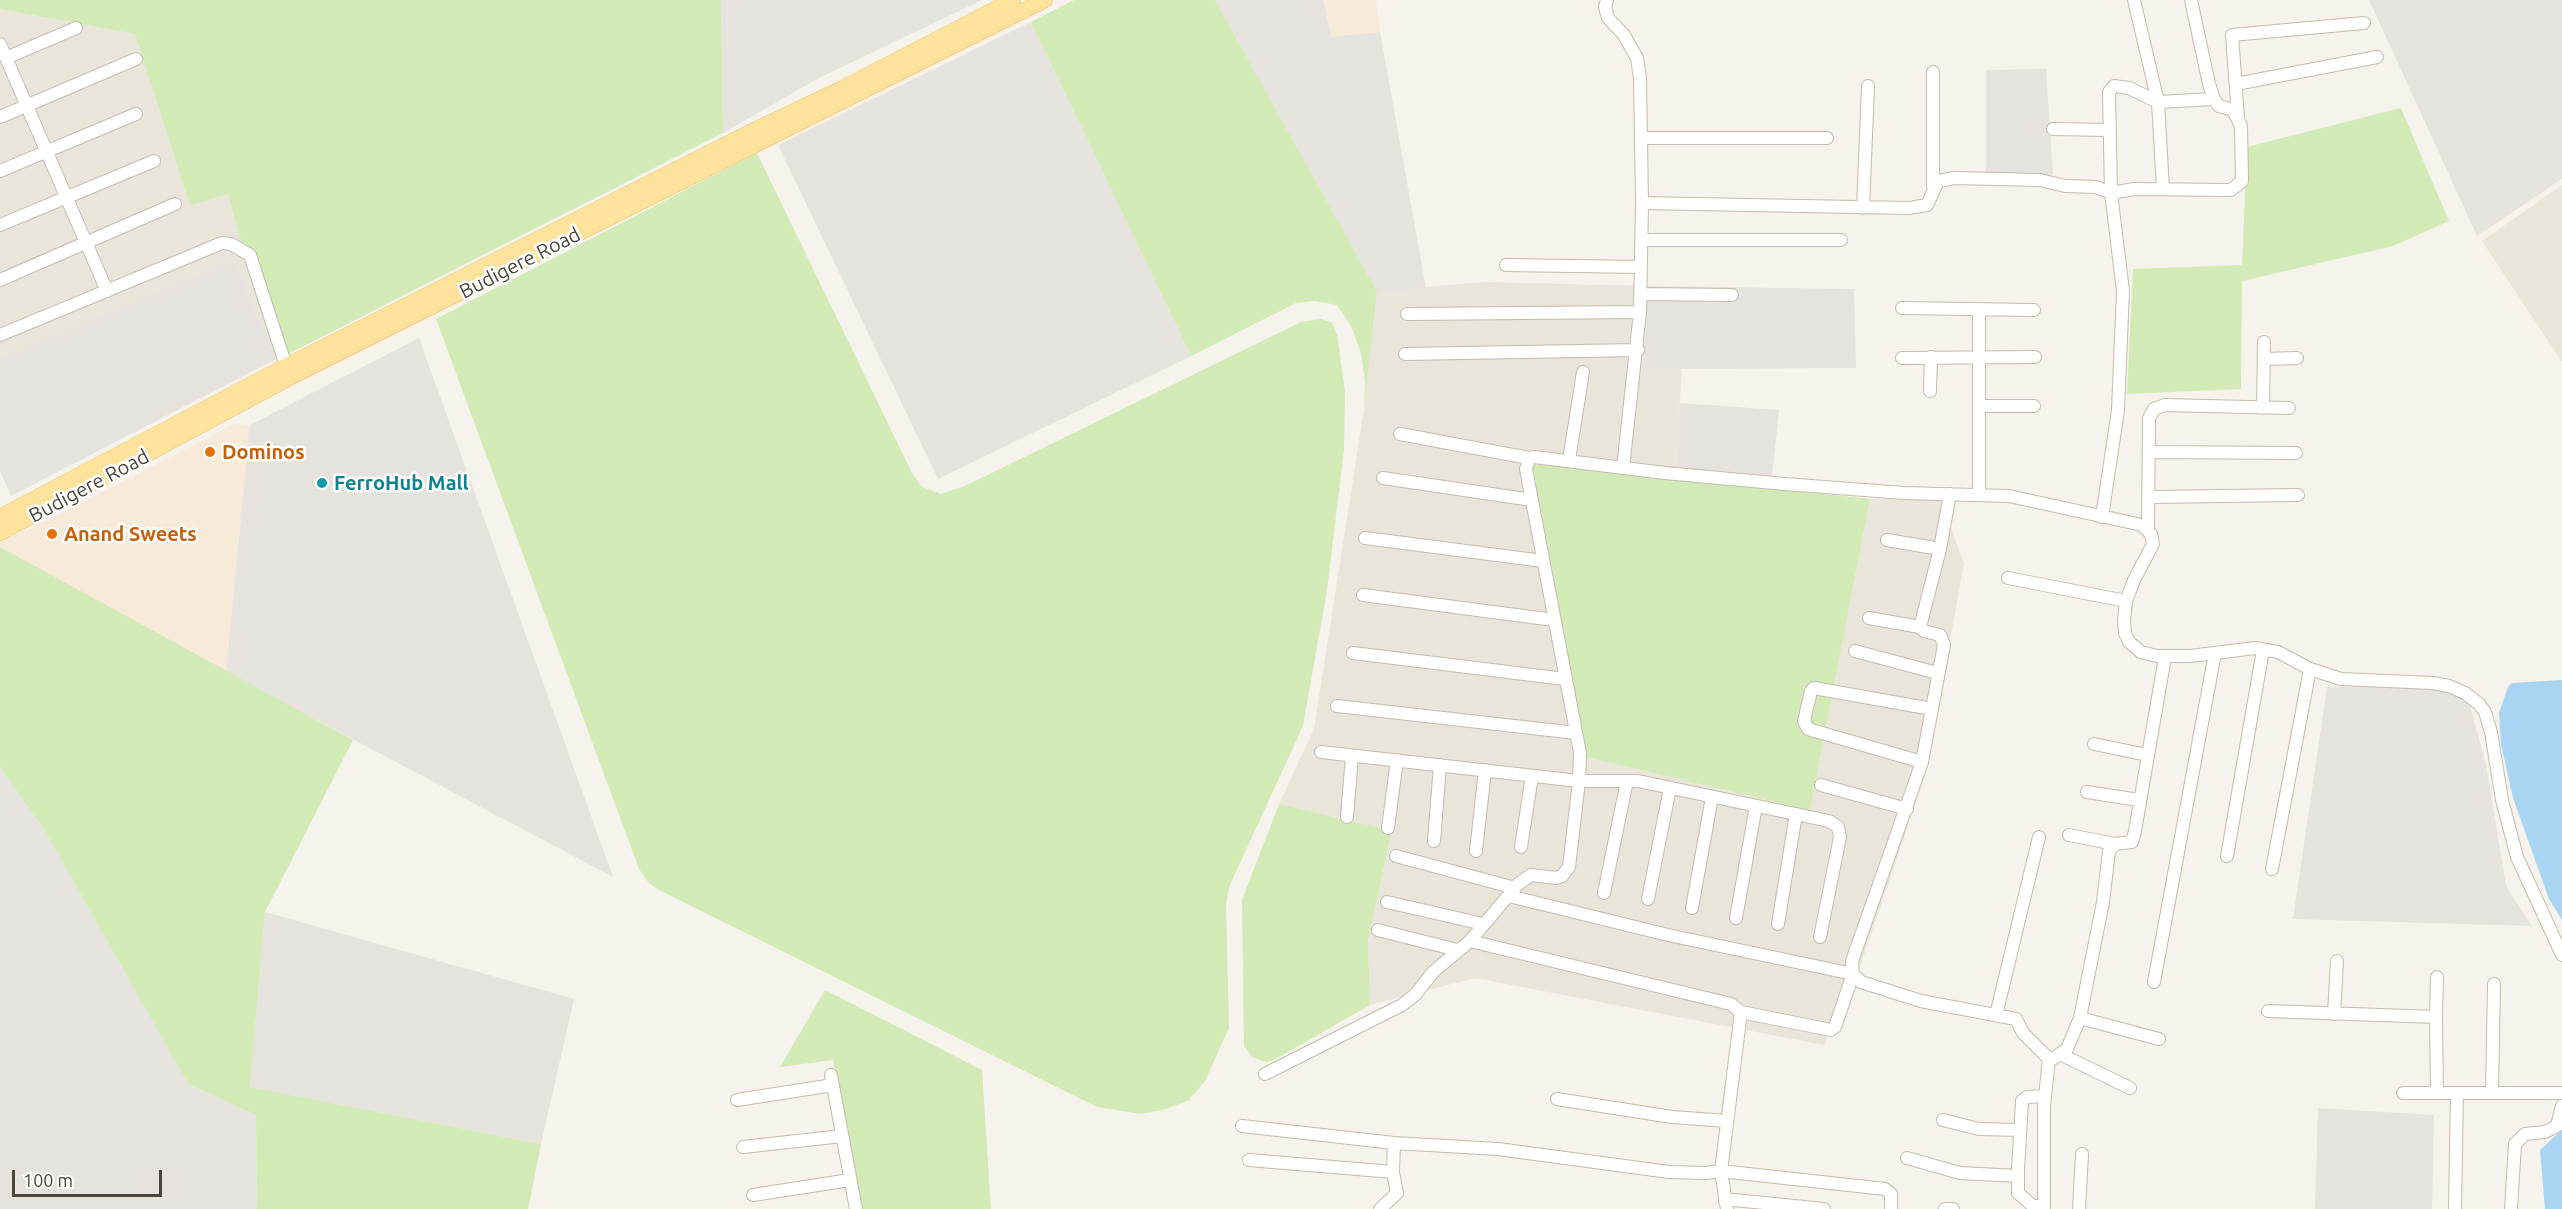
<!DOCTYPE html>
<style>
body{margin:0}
#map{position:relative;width:2562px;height:1209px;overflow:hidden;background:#f6f3ec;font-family:Ubuntu,sans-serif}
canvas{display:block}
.scale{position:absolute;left:12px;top:1170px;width:150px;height:27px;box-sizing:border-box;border:3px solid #4b4439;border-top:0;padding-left:8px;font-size:18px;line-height:21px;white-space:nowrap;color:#4b4439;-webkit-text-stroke:4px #fff;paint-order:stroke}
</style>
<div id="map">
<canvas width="2562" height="1209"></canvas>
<div class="scale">100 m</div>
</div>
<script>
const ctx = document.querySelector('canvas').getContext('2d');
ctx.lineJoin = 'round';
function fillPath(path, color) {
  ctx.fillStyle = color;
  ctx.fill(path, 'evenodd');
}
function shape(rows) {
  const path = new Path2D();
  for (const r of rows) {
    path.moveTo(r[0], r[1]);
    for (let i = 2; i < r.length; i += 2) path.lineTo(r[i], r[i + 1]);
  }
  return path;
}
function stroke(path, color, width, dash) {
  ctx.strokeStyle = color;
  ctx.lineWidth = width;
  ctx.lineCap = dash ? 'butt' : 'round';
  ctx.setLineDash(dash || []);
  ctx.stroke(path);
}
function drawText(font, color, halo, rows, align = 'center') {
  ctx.font = font + ' Ubuntu,sans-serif';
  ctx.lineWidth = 5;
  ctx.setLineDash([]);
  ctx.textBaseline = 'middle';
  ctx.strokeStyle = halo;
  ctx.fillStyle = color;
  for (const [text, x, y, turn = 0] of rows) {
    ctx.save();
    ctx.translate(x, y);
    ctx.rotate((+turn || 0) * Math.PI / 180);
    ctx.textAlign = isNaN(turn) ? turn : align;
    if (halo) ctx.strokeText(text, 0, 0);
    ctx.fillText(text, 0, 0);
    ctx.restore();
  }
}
const residential = shape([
 [0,9,135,34,190,204,228,194,242,246,253,249,288,354,276,359,234,261,0,359],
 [2562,185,2562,362,2482,241],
 [1487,282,1646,286,1642,368,1682,369,1675,477,1810,809,1870,499,1941,500,1964,564,1925,776,1860,967,1824,1045,1475,978,1370,1005,1368,940,1392,832,1279,804,1314,729,1364,409,1377,291]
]);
const commercial = shape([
 [1325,0,1376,0,1380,32,1331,37],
 [234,424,250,425,226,672,0,547,0,542,54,517]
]);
const industrial = shape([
 [721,0,982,0,819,78,723,133],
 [1215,0,1324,0,1331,37,1380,32,1426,288,1377,291],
 [2369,0,2562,0,2562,179,2477,236],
 [1031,22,1191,356,938,479,778,145],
 [2046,69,2053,175,1986,174,1986,70],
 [234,261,276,359,11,496,0,471,0,359],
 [1646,286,1854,289,1856,368,1642,369],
 [419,338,613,877,226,672,250,425],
 [1680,403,1779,410,1772,476,1676,468],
 [2327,687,2443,688,2469,702,2486,765,2506,886,2532,926,2293,919],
 [0,767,45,831,188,1084,256,1115,257,1209,0,1209],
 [265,912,574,999,541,1144,250,1087],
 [2318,1108,2434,1115,2432,1209,2315,1209]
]);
const green = shape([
 [0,0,721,0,723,133,288,354,253,249,242,246,228,194,190,205,135,34,0,9],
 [1074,0,1215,0,1377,291,1364,409,1365,381,1361,353,1351,326,1337,305,1315,301,1296,303,1191,356,1031,22],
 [2401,108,2449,221,2393,246,2242,281,2241,389,2127,394,2133,269,2242,265,2247,147],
 [757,153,912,473,922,487,941,494,965,486,1301,322,1321,319,1332,323,1337,335,1345,391,1344,450,1327,590,1303,726,1229,887,1226,904,1229,1028,1205,1081,1189,1100,1166,1109,1141,1114,1097,1107,659,890,649,883,639,869,436,319],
 [1532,461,1870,499,1810,810,1587,757],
 [0,547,353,740,265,912,250,1087,541,1144,528,1209,257,1209,256,1115,188,1084,45,831,0,767],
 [1279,804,1392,831,1368,940,1370,1005,1272,1061,1266,1062,1252,1057,1244,1046,1242,900],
 [825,990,982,1070,991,1209,861,1209,833,1060,780,1067]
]);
const water = shape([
 [2562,680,2562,920,2549,899,2513,798,2501,744,2499,713,2508,687,2512,683],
 [2562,1130,2562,1209,2545,1209,2540,1150]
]);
const minor = shape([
 [1607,0,1605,7,1608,18,1624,35,1637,58,1640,78,1642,203,1640,312,1623,468],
 [2134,0,2158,102,2163,189],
 [0,44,107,291],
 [6,58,76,28],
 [1933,72,1933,187],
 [2236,84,2377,57],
 [0,117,136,59],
 [2238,117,2232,35,2364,23],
 [2053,129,2108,130],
 [1641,138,1827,138],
 [0,171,136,114],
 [1642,203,1909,208,1927,205,1938,181,1954,178,2040,180,2065,186,2096,187,2111,193,2134,189,2231,190,2242,181,2241,126,2233,110,2219,106,2214,99,2209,84,2191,0],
 [1863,208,1868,86],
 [0,225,154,161],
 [1642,240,1841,240],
 [1506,265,1641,267],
 [0,280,175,204],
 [1641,294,1732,295],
 [1902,308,2034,310],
 [1979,309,1979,495],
 [1407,314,1640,312],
 [0,335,222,243,231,244,250,255,286,366],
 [1405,354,1638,350],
 [1902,358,2035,357],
 [2264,359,2297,358],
 [1930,391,1931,357],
 [1979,406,2034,406],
 [2263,408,2264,342],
 [1400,434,1529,458],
 [2149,452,2296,453],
 [1569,460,1583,372],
 [1383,478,1532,500],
 [1950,494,1940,549,1920,627,1924,631,1940,635,1944,645,1922,762,1852,961,1853,974,1861,982,1921,1001,2016,1019,2023,1033,2049,1059],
 [2149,497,2298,495],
 [2102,517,2118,410,2123,291,2111,193,2109,92,2114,86,2129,88,2158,102,2214,99],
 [2148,529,2149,418,2154,409,2165,405,2289,408],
 [1365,538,1543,561],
 [1887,540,1940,549],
 [2008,578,2126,601],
 [1363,595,1554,620],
 [1869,618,1920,627],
 [1855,651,1937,673],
 [1353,653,1565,679],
 [1337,706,1576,733],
 [2094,744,2147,755],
 [1321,752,1579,781,1638,781,1829,821,1838,827,1840,837,1820,937],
 [1922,762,1808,729,1804,721,1811,691,1814,688,1932,709],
 [1821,785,1907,809],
 [2087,792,2139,800],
 [1347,817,1352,756],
 [1388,828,1397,760],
 [2069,835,2115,844],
 [1434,841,1440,765],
 [1521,847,1532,776],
 [1476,851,1485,770],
 [1396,856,1515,888],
 [2227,856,2263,650],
 [2272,869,2310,669],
 [1604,893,1627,781],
 [1509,896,1668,935,1853,974,1835,1027,1831,1030,1741,1012],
 [1648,899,1670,788],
 [1387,902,1483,924],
 [1692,908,1712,797],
 [1736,918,1756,806],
 [1778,924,1796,814],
 [1378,930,1457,950],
 [1470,941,1731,1004,1741,1012,1721,1171,1727,1209],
 [2154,982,2215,653],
 [2268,1011,2436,1017,2437,1093,2562,1093],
 [2334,1014,2337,961],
 [1996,1015,2039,837],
 [2436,1017,2437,977],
 [2080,1018,2159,1039],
 [2060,1054,2130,1088],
 [2049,1059,2054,1058,2067,1049,2080,1018,2103,902,2109,851,2115,844,2132,842,2135,831,2165,657],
 [1265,1074,1402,1005,1415,995,1433,972,1470,941,1518,884,1531,875,1556,878,1562,876,1569,867,1579,781,1580,753,1526,469,1529,458,1534,457,1665,473,1785,484,1904,493,2009,496,2142,525,2151,534,2153,544,2134,580,2126,601,2124,621,2125,633,2129,642,2141,652,2157,656,2190,656,2255,648,2278,652,2310,669,2341,679,2433,683,2449,686,2465,693,2479,704,2485,712,2491,732,2502,800,2517,857,2562,955],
 [831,1075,856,1209],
 [2403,1093,2437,1093],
 [2492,1093,2494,984],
 [1557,1099,1672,1117,1727,1121],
 [737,1100,833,1085],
 [1943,1120,1979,1129,2020,1130],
 [1242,1126,1394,1143,1498,1149,1669,1172,1706,1173,1721,1171,1885,1189,1891,1194,1891,1209],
 [743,1147,842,1136],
 [1907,1158,1960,1173,2018,1176],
 [1249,1160,1393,1172],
 [753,1195,850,1180],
 [1725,1201,1734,1200,1824,1209],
 [2042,1206,2033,1206,2018,1193,2018,1170,2022,1101,2027,1097,2045,1096],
 [1380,1209,1397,1193,1393,1172,1394,1143],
 [1945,1209,1953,1209],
 [2044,1209,2044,1106,2049,1059],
 [2079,1209,2082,1154],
 [2455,1209,2457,1093],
 [2511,1209,2515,1144,2525,1134,2545,1132,2557,1126,2562,1106]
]);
const major = shape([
 [0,517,286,366,755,130,841,89,1013,0],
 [0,533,293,376,1045,0]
]);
const markers = [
 [210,452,6,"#e8710a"],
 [322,483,6,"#0f9aa8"],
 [52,534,6,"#e8710a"]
];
const streetNames = [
 ["Budigere Road",520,263,-27],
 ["Budigere Road",89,486,-28]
];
const foodNames = [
 ["Dominos",222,452],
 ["Anand Sweets",64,534]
];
const cultureNames = [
 ["FerroHub Mall",334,483]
];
fillPath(residential, '#eae5da');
fillPath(commercial, '#f7ead8');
fillPath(industrial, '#e6e2dd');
fillPath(green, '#d2eab5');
fillPath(water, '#a9d4f2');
stroke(minor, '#c2bbae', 14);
stroke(major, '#e6c16a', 16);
stroke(minor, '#fff', 12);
stroke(major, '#ffe39c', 15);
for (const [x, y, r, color] of markers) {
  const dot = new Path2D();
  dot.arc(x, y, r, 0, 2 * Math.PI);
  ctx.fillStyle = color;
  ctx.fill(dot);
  stroke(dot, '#fff', 2);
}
drawText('20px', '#4b4439', '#fff', streetNames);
drawText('bold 20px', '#c56008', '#fff', foodNames, 'left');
drawText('bold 20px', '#0d838f', '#fff', cultureNames, 'left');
</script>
